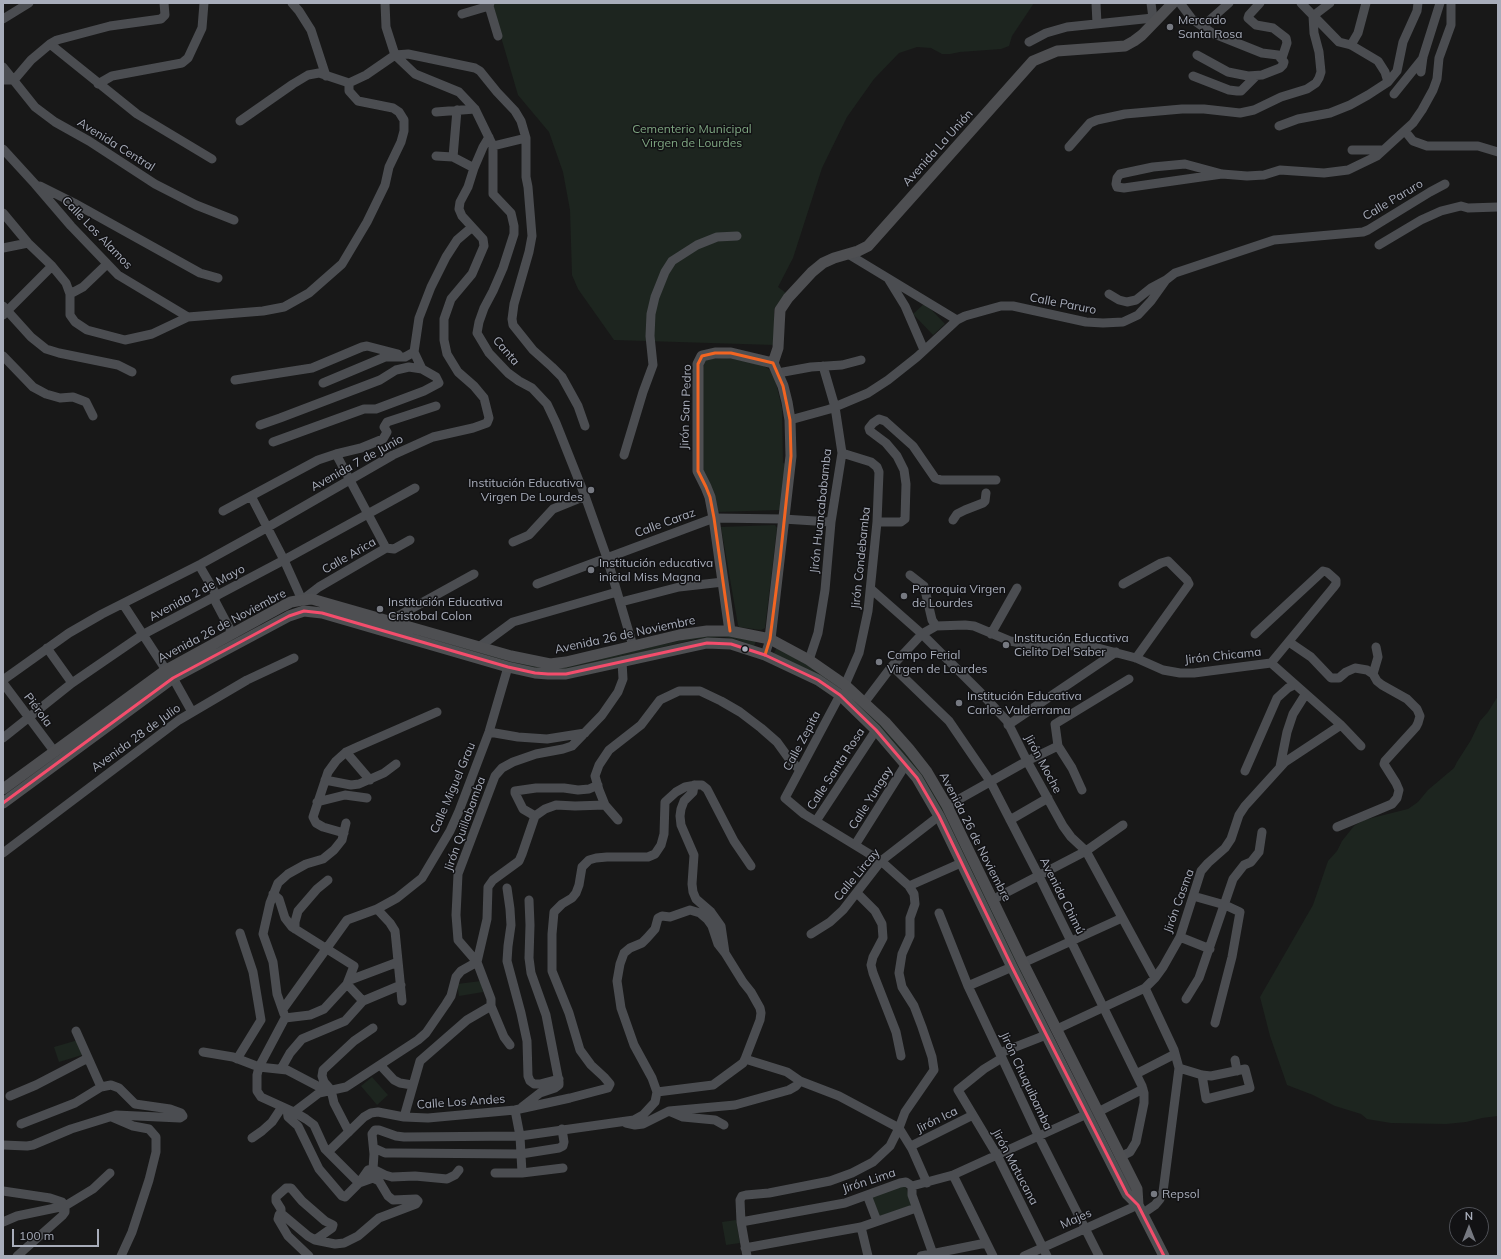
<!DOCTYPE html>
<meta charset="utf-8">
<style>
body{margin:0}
#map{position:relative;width:1501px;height:1259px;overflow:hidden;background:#181818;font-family:Mulish,sans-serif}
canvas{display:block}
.frame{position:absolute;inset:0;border:4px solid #a8adba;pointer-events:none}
.north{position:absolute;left:1449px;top:1207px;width:40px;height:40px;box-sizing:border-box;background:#121214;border:1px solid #4e5056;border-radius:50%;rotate:0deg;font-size:11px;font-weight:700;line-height:16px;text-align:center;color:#a8adba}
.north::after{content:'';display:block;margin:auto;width:14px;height:18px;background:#767981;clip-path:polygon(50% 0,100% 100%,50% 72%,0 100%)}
.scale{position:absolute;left:12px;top:1229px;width:87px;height:18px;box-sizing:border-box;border:2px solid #a8adba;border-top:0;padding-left:5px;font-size:12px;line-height:14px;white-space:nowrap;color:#a8adba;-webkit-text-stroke:3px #121214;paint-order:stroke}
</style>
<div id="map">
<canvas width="1501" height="1259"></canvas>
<div class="frame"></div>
<div class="north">N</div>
<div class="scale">100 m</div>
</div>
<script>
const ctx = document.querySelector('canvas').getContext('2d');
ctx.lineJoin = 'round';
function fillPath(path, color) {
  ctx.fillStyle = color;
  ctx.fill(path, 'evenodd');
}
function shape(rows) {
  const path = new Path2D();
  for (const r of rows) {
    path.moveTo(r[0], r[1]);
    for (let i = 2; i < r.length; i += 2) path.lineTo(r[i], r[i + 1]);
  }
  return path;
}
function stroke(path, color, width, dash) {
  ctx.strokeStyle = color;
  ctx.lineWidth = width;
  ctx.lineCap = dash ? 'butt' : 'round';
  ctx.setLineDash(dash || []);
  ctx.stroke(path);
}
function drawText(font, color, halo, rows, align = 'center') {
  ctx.font = font + ' Mulish,sans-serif';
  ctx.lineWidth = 3;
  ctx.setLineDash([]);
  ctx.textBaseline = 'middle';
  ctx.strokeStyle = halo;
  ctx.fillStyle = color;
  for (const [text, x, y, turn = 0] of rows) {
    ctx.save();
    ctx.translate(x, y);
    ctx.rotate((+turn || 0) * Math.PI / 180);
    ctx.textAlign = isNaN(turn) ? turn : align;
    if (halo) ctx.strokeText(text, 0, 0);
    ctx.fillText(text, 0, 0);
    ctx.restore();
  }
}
const green = shape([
 [491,3,1034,3,1012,36,1009,46,1001,49,960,52,950,54,942,54,931,48,917,47,899,53,874,79,847,117,822,168,793,258,778,287,786,293,774,309,774,345,614,340,578,289,572,275,570,210,563,172,549,132,518,95],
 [925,303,945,324,933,335,913,314],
 [727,358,761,364,770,370,775,378,782,409,783,463,786,464,780,510,716,512,702,467,701,378,704,363,707,359],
 [775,525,777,528,765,628,761,630,739,627,738,625,721,527],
 [725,635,756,641,754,646,735,639,724,637,696,639,563,671,527,667,440,642,441,640,529,665,633,651,696,637],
 [777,647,834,681,889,732,918,766,936,795,1030,986,1028,987,982,898,887,735,773,655],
 [1498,696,1498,1116,1482,1118,1466,1122,1446,1124,1391,1123,1367,1119,1361,1114,1335,1106,1313,1095,1287,1085,1270,1036,1260,997,1313,905,1328,861,1337,851,1342,841,1354,826,1364,820,1408,809,1418,802,1428,790,1454,768,1457,762,1471,740,1480,721,1488,712],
 [481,981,483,992,459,996,457,984],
 [78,1040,82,1055,59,1062,54,1047],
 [372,1077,388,1095,377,1105,361,1086],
 [905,1185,913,1206,876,1219,869,1198],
 [736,1220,740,1243,726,1245,722,1222]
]);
const minor = shape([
 [292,3,299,11,311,30,326,76],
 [385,3,386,27,395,55,415,74,459,92,475,109,493,146,493,194,511,213,514,226,514,234,503,268,493,291,484,308,479,322,477,333,489,353,508,373,519,381,532,388,547,404,556,423,585,496,607,558,633,646],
 [490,3,489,6,498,36],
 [1096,3,1097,24],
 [1151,3,1153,18],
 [1180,3,1192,19,1212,33,1262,53,1278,55,1284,62,1283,65,1280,68,1262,75,1248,76,1228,72,1197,55],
 [1260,3,1249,15,1248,18,1256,25,1273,28,1286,38,1287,43,1282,58],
 [1301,3,1339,42,1351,45,1378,61,1385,72,1388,82],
 [462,14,489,6],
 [3,19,29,3],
 [1203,26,1229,3],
 [1029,42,1046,33,1067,27,1153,18,1158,19],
 [50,44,137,114,212,159],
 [1351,45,1358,33,1366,3],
 [3,67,35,107,55,122,89,141,155,184,196,205,234,220],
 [1421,72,1423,57,1440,3],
 [1193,76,1229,90,1237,91,1241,91,1256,76],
 [3,80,14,80,31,60,50,44,57,40,110,26,161,19,165,15,164,3],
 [98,84,112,76,182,63,188,58,202,28,204,3],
 [1394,94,1423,58],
 [436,112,475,109],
 [240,121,293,84,308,75,319,73,349,83],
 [1279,126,1298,119,1330,113,1350,105,1368,95,1388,82,1397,71,1403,42,1417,11,1418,3],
 [1405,131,1413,141,1427,146,1478,146,1498,152],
 [493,146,526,138],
 [1069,147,1090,123,1097,120,1125,114,1182,109,1204,109,1240,113,1254,110,1281,97,1307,89,1316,83,1319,78,1321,72,1319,52,1314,33,1313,16,1330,3],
 [3,149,35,184,71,226,118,275,188,317],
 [1352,150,1383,150],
 [436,156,453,157,474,168],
 [453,157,457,110],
 [1222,174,1124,188,1117,187,1116,184,1117,178,1120,174,1153,167,1185,164,1222,174,1247,176,1264,175,1280,170,1324,173,1348,170,1377,156,1413,123,1422,110,1433,90,1437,79,1439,58,1451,25,1451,3],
 [40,186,74,203,200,273,218,278],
 [3,213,28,243,52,266,66,283,70,294,70,315,75,322,87,330,125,340,152,334,188,317,263,311,284,307,309,293,342,264,367,222,385,185,389,167,401,142,404,131,404,120,399,112,393,108,358,101,349,91,349,83,366,75,395,55,408,54,475,68,480,71,497,92,515,111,521,121,526,138,526,177,528,187,532,236,529,252,514,304,512,319,513,325,533,350,552,367,562,377,578,406,585,426],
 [1379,245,1421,220,1441,211,1461,206,1468,208,1498,207],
 [3,248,28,243],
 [848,254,957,320],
 [889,280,905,306,924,350],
 [70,294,83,287,107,264],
 [1109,294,1119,300,1127,302,1136,300,1151,288,1166,280],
 [3,306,31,337,46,349,59,353,118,365,132,372],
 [3,315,52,266],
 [3,356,33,387,46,394,60,398,73,397,86,402,93,416],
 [778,373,811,367,842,365,861,360],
 [235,380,312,368,362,347,367,346,398,354],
 [323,383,385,357,405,357,414,352,419,318,431,287,446,257,457,240,471,228],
 [790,420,830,409,868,393,888,380,917,357,957,320,965,316,1001,306,1013,306,1086,322,1103,323,1123,322,1138,315,1151,301,1166,280,1175,273,1274,240,1363,232,1368,230,1430,192,1445,184],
 [260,425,280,418,380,380,396,370,409,367,422,369,414,352],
 [273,442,364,409,376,409,424,391,439,383,436,377,422,369],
 [842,453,871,462,877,467,879,472,877,522,868,611,859,653,845,685],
 [336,454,386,548],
 [624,455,643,392,653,365,650,336,651,314,655,297,665,272,672,261,697,245,717,237,737,236],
 [251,496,284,560,302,600,319,587,386,548,394,549,410,540],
 [223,511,318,460,336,454,361,448,383,439,387,432,384,427,387,422,436,406],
 [953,520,957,514,965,510,983,503,985,501,986,493],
 [877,522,901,522,905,519,906,484,904,470,897,456,886,443,870,431,869,428,873,423,879,419,885,421,913,446,935,478,941,480,996,480],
 [513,542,529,535,553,509,585,496],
 [199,565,217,596],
 [910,575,924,586,932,620,936,626],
 [537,584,714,518,783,519,831,522],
 [1123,584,1161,563,1168,561,1187,580,1189,584,1136,658],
 [871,589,922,634,981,693,1007,721,1027,761,1063,826,1071,837,1086,851,1155,978],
 [213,597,232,633],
 [621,602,679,587,723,582],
 [123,604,166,670],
 [389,621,474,574],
 [991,634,1017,588],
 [1255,634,1323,571,1327,572,1336,580,1336,584,1333,588,1271,663],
 [1289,642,1311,657,1331,678,1339,678,1346,672,1355,668,1367,670,1373,674,1377,681,1382,685,1407,699,1417,709,1420,716,1418,723,1416,727,1385,761,1384,764,1396,783,1399,790,1397,798,1392,804,1337,827],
 [479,647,513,622,617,592],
 [47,648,72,683],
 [765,655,770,639],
 [809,660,818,633,825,590,831,522,842,453,835,407,823,366],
 [892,666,949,721,990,781,1039,876,1142,1086,1144,1093,1144,1103,1136,1142,1130,1152,1120,1157],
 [1373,674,1378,657,1376,647],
 [173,678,192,712],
 [3,680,69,633,102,614,201,564,268,527,393,455,433,437,473,428,487,423,489,418,484,398,474,386,458,372,447,354,444,340,444,319,451,299,472,274,484,246,483,239,462,216,459,209,460,202,468,187,474,168,483,147,489,137],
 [3,683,54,751],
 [864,703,892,666,922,634,936,626,965,625,974,626,1010,641,1032,645,1084,646,1098,648,1136,658,1163,670,1180,673,1194,673,1271,663,1341,725,1361,746],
 [1008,725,1116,652],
 [489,732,518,737,547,739,585,733],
 [3,738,72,683,142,635,284,560,415,488],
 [346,752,370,780],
 [1280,767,1287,732,1293,714,1305,695],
 [1245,771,1277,698,1288,688,1294,685],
 [325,780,351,785,359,784,384,773,396,764],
 [694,785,693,792,684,801,681,809,680,816,681,825,694,855,692,884,693,892,696,899,711,912,721,926,725,953,743,982,751,992,760,1008,761,1013,760,1020,745,1059,743,1063,713,1085,657,1092,652,1078,634,1045,621,1008,617,981,620,964,624,953,630,948,642,943,647,938,655,929,658,918,662,916,670,917,690,910,700,913,707,919,712,926,718,944,725,953],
 [1082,790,1072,768,1058,746,1055,724,1129,679],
 [317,802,345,795,367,798],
 [947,806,1027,761,1058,746],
 [535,816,523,809,515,793,515,791,536,788,564,788,578,790,589,789,598,785],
 [618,820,605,805,599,790,595,776,599,765,609,750,641,725,660,700,679,691,700,691,721,701,740,712,761,728,777,742,790,760,800,770],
 [1010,820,1048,798],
 [816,821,876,730],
 [344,833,323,827,316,823,313,817,328,772,336,761,346,752,357,747,437,712],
 [855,845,906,764],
 [3,853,179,720,247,680,294,658],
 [909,886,961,863],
 [507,888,510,909,511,925,508,946,507,961,521,1013,527,1041,528,1076,530,1081,534,1084,540,1084,559,1079],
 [857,893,875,911,882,924,883,938,873,957,871,965,873,973,896,1032,901,1056],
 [273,894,279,899,285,918,292,927,354,966,347,984,324,1009,310,1015,285,1018],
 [1193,896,1225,905,1240,912,1232,957,1215,1023],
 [992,900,1086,851,1123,825],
 [377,909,390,923,395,931,402,1001],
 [939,913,968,986,1002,1058,1039,1137,1099,1256],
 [295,929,295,922,298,911,317,889,328,880],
 [811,934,830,922,843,910,881,861,939,816],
 [1180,937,1210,949],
 [477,962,487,919,488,887,493,880,519,861,522,854,535,816,545,809,556,805,575,806,605,805],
 [1023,963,1122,918],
 [350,980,398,962],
 [347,984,363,1001],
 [968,986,1012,967],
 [1186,999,1199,978,1233,879,1244,865,1251,862,1259,852,1262,832],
 [491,1006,504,1037,510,1045],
 [283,1009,347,920,377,909,397,898,422,878,450,831,459,811,489,732,508,667],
 [284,1014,277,994,273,962,263,934,270,903,278,883,288,874,306,864,323,859,334,850,342,840,346,823],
 [285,1018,259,1067,257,1075,257,1091,261,1097,294,1112,306,1119,314,1125,325,1149,359,1183,373,1178,379,1181,388,1196,393,1200,416,1199,418,1201,416,1204,379,1218,358,1236,344,1243,335,1244,315,1240,308,1236,283,1215,279,1215,278,1219,288,1236,309,1256],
 [1057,1029,1145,988,1155,978,1163,967,1180,937,1201,871,1208,863,1225,848,1231,839,1239,815,1245,806,1285,762,1341,725],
 [76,1031,101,1087],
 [203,1052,233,1057,259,1067,287,1070,327,1091],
 [1000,1053,1046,1035],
 [1002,1058,984,1069,958,1090,997,1155,1047,1256],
 [237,1059,261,1020,253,972,240,933],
 [745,1059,787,1072,800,1081,839,1096,899,1128,912,1149,927,1183],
 [1235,1060,1237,1071],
 [380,1065,394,1080,400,1083,412,1085],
 [1179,1068,1202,1075,1211,1076,1245,1069,1250,1088,1206,1099,1202,1075],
 [281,1069,290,1053,302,1039,345,1021,363,1001,401,985],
 [1136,1074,1175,1054],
 [10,1096,36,1085,88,1058],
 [522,1107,540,1093,555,1088,559,1085,559,1082,546,1015,531,973,529,958,530,925,529,900],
 [287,1109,288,1117,298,1126,319,1169,342,1196,345,1197,359,1183,368,1170,373,1169,385,1175,392,1177,415,1176,447,1179,455,1175,459,1170],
 [515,1110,520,1136,522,1173],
 [669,1111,735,1105,789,1090,796,1086,800,1081],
 [294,1112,319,1093,346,1087,418,1040,426,1033,446,1004,451,996,456,977,461,971,477,962],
 [1098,1112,1143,1089],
 [112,1117,133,1126,149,1129,156,1137,156,1152,149,1180,132,1232,121,1256],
 [404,1117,420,1061,467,1020,491,1006,491,999,477,962,458,940,456,915,458,874,495,776,502,768,513,762,536,754,563,749,572,746,602,715,618,692,623,679,622,661],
 [626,1123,635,1125,643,1124,669,1111,683,1117,715,1120,724,1125],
 [349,1132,334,1103,331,1090,324,1082,322,1076,323,1070,354,1041,373,1028],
 [252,1138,262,1131,272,1122,282,1107],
 [3,1145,27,1146,33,1145,71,1129,116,1115,180,1118,183,1116,181,1113,170,1109,135,1104,119,1088,111,1085,101,1087,75,1103,21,1124],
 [911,1146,973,1115],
 [374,1148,385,1153,394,1153,521,1154,559,1148,563,1146,564,1142,562,1129],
 [328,1152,364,1117,371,1113,378,1112,404,1117,428,1118,515,1110,570,1098,608,1088,610,1084,604,1077,591,1065,580,1050,569,1013,552,971,552,934,554,912,562,904,572,898,576,893,579,885,582,867,589,860,596,858,607,857,648,857,655,854,661,845,664,834,665,802,676,792,685,787,696,785,702,785,707,789,734,841,751,866],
 [373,1169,374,1154,372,1134,375,1130,379,1130,396,1136,404,1137,520,1136,634,1120,643,1115,655,1102,657,1092],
 [495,1173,522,1173,563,1168],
 [953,1175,993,1256],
 [912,1186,912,1195,933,1254],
 [3,1191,50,1198,62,1202,65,1206],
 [867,1195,877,1221],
 [1142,1214,1155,1205,1160,1199,1163,1192,1179,1068,1174,1050,1145,988],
 [281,1215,281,1209,276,1201,276,1197,286,1188,291,1188,302,1201,325,1221,333,1225,332,1228,315,1240],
 [3,1222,17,1216,65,1206],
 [741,1222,845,1203,900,1183,906,1182,912,1186,953,1175,1087,1114],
 [861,1227,868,1256],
 [745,1248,861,1227,916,1208],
 [17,1256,62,1216,65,1212,65,1206,93,1189,110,1173],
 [747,1256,741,1222,740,1200,742,1196,746,1195,769,1193,830,1181,852,1173,873,1162,890,1146,899,1128,905,1112,934,1070,932,1057,922,1027,914,1006,902,987,899,973,902,954,910,936,910,918,915,904,914,894,909,886,881,861,804,814,785,798,840,695],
 [921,1256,986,1243],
 [1024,1256,1138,1205]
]);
const major = shape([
 [773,363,778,348,780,310,788,298,812,272,823,263,834,258,858,251,868,246,1033,61,1057,51,1125,46,1134,41,1142,35,1173,3],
 [730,631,714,518,710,497,706,487,698,471,698,364,702,356,715,353,731,353,773,363,783,386,787,402,790,420,791,456,770,639],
 [3,789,166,670,283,606,291,602,302,600,312,599,322,602,511,656,550,664,566,662,679,635,707,631,730,631,770,639,809,660,845,685,885,722,909,749,927,772,947,806,1023,963,1137,1189,1138,1205],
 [3,803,173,678,289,616,304,611,322,613,508,667,535,673,548,674,566,674,707,643,731,644,765,655,818,680,840,695,876,730,917,778,939,816,1012,967,1127,1194,1138,1205,1164,1256]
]);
const bus1 = shape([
 [730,631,714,518,710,497,706,487,698,471,698,364,702,356,715,353,731,353,773,363,783,386,790,420,791,456,780,560,770,639,765,655]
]);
const bus2 = shape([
 [3,803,173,678,289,616,304,611,322,613,508,667,535,673,548,674,566,674,707,643,731,644,765,655,818,680,840,695,876,730,917,778,939,816,1012,967,1127,1194,1138,1205,1164,1256]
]);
const markers = [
 [1170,27,4,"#767981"],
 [591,490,4,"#767981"],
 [591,570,4,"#767981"],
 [904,596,4,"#767981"],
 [380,609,4,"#767981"],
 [1006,645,4,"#767981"],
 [745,649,3.5,"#a8adba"],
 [879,662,4,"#767981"],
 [959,703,4,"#767981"],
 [1154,1194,4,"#767981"]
];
const poiNames = [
 ["Mercado",1178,20],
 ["Santa Rosa",1178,34],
 ["Institución Educativa",583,483,"right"],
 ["Virgen De Lourdes",583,497,"right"],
 ["Institución educativa",599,563],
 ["inicial Miss Magna",599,577],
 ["Parroquia Virgen",912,589],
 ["de Lourdes",912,603],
 ["Institución Educativa",388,602],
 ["Cristobal Colon",388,616],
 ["Institución Educativa",1014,638],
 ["Cielito Del Saber",1014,652],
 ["Campo Ferial",887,655],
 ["Virgen de Lourdes",887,669],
 ["Institución Educativa",967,696],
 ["Carlos Valderrama",967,710],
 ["Repsol",1162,1194]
];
const parkNames = [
 ["Cementerio Municipal",692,129],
 ["Virgen de Lourdes",692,143]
];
const streetNames = [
 ["Avenida Central",116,145,32],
 ["Avenida La Unión",938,148,-48],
 ["Calle Paruro",1393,200,-31],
 ["Calle Los Alamos",97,233,46],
 ["Calle Paruro",1063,304,11],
 ["Canta",506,351,49],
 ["Jirón San Pedro",686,407,-88],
 ["Avenida 7 de Junio",357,463,-29],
 ["Jirón Huancababamba",821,511,-84],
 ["Calle Caraz",665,523,-20],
 ["Calle Arica",349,556,-30],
 ["Jirón Condebamba",861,558,-84],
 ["Avenida 2 de Mayo",197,593,-28],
 ["Avenida 26 de Noviembre",222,626,-28],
 ["Avenida 26 de Noviembre",625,635,-12],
 ["Jirón Chicama",1223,656,-6],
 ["Piérola",38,710,53],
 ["Avenida 28 de Julio",136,738,-36],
 ["Calle Zepita",802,741,-62],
 ["Jirón Moche",1043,764,62],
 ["Calle Santa Rosa",836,769,-57],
 ["Calle Miguel Grau",453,788,-67],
 ["Calle Yungay",871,798,-58],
 ["Jirón Quillabamba",465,824,-70],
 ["Avenida 26 de Noviembre",975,837,63],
 ["Calle Lircay",857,875,-50],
 ["Avenida Chimú",1062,896,63],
 ["Jirón Casma",1179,901,-70],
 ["Jirón Chuquibamba",1026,1081,65],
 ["Calle Los Andes",461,1102,-4],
 ["Jirón Ica",937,1120,-26],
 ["Jirón Matucana",1015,1167,62],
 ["Jirón Lima",869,1181,-18],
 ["Majes",1076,1219,-24]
];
fillPath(green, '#1d251f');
stroke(minor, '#4b4d51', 9);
stroke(major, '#4e4f52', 11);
stroke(bus1, '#f26522', 3);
stroke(bus2, '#f44d6c', 3);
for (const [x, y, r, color] of markers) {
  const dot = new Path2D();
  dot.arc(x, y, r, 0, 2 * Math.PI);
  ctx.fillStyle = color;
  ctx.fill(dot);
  stroke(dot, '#121214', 1.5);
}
drawText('12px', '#a8adba', '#121214', poiNames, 'left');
drawText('12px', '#7ea681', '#121214', parkNames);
drawText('12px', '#a8adba', '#121214', streetNames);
</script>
